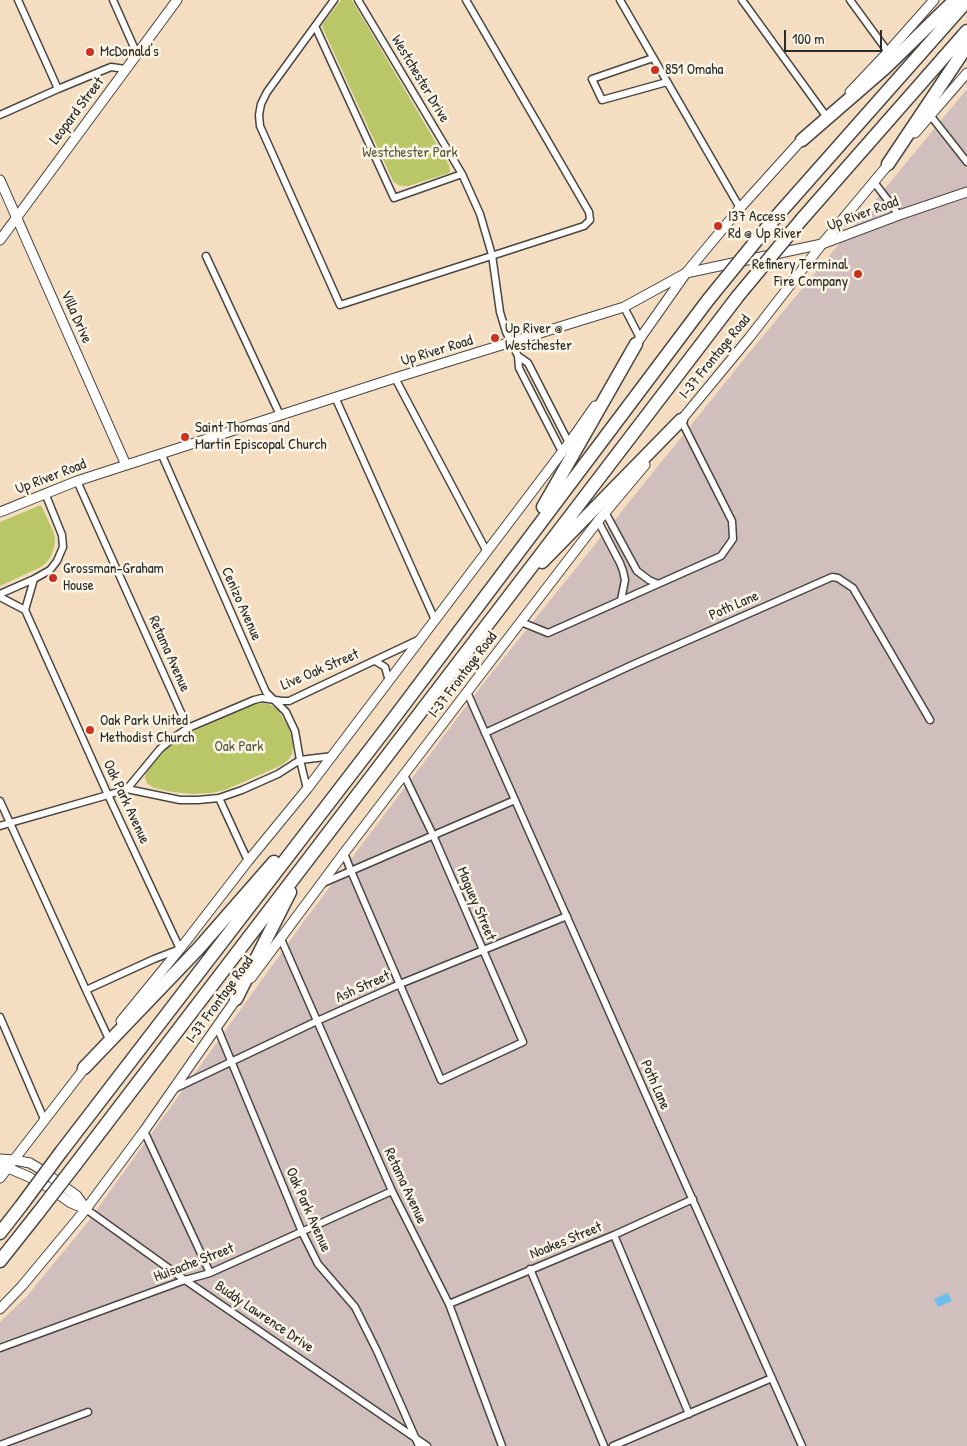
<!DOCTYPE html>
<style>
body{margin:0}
#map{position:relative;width:967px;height:1446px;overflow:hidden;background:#f5ddc1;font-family:"Patrick Hand",sans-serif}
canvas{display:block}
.scale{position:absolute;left:784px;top:30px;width:98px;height:22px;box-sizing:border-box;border:2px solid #2b2b2b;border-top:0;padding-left:6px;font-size:15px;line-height:18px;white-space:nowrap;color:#2b2b2b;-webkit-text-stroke:4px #fcf5e5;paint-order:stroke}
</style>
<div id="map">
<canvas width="967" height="1446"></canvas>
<div class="scale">100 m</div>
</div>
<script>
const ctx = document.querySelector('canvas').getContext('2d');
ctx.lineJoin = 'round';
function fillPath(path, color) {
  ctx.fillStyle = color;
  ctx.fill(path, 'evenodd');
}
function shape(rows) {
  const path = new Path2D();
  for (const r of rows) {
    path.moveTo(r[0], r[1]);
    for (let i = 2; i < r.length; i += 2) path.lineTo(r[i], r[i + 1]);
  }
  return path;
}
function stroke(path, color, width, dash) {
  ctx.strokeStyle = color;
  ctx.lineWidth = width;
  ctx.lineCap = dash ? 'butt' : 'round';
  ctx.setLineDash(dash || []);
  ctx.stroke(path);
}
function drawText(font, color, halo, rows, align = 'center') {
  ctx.font = font + ' "Patrick Hand",sans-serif';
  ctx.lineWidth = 5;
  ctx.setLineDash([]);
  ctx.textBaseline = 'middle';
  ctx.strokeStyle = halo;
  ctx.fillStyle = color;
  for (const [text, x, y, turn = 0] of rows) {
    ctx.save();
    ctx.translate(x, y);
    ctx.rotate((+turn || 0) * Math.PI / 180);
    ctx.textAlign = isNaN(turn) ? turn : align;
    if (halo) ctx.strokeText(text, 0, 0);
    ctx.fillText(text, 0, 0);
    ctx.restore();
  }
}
const industrial = shape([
 [967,89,967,1446,0,1446,0,1322,27,1296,88,1222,302,924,486,680,749,353]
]);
const green = shape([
 [341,0,352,0,449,165,450,172,446,174,408,186,400,186,393,181,323,29,322,25],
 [41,505,54,533,55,540,54,548,51,556,47,562,41,567,0,586,0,522],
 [264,703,271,705,278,710,288,726,292,737,293,746,292,754,288,760,282,765,225,790,211,793,192,794,173,792,154,788,147,783,145,778,146,773,157,758,172,744,189,733,255,704]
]);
const water = shape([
 [948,1293,952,1301,938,1307,934,1299]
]);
const minor = shape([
 [18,0,58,89],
 [113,0,137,54],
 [334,0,267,92,261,104,259,115,260,126,340,305,584,226,590,220,589,212,466,0],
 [358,0,462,174,480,214,492,255,500,312,506,332,518,356,519,368,562,452],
 [620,0,740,208],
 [742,0,826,116],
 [850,0,888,52],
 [315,26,394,198,462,174],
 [653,58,592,79,602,100,667,82],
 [0,115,58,89,111,67,125,69],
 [930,115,967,162],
 [874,182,899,215],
 [206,256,280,415],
 [624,307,640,338],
 [518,356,528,363,569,443],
 [395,378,487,552],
 [335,397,435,620],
 [161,453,266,692,286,712,295,731,300,760,307,789],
 [77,481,188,728],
 [605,512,637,571,649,580,658,584],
 [598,521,620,563,623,571,625,580,621,600],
 [34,579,25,610,108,795,180,949,154,959,86,990],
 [0,594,34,579,50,570,57,561,63,547,62,535,45,493],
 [0,597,25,610],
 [521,622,548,633,721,556,733,539,732,521,681,420],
 [375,661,385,667,389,681],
 [467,692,802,1446],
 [485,733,632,665,832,577,838,578,853,588,930,720],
 [127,789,160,749,173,738,188,728,254,700,262,698,282,701,289,701,420,639],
 [219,798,248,861],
 [0,801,86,990,108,1037],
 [0,826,10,823,108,795,127,789,180,800,198,800,219,798,242,790,278,774,300,760,333,756],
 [344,853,351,871,441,1080,523,1042,433,835,404,775],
 [323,883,515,800],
 [281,939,392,1191,449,1304,502,1446],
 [0,1017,44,1119],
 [217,1027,302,1232,318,1264,355,1307,377,1351,419,1446],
 [174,1089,317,1021,400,984,567,916],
 [144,1131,210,1273],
 [86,1209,185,1280,427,1446],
 [614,1235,689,1414],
 [530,1269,604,1446],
 [449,1304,614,1235,693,1199],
 [0,1348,185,1280,210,1273,392,1191],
 [0,1445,88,1412],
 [613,1446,772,1378]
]);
const tertiary = shape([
 [0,180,126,465],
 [0,512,77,481,395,378,624,307,686,273,822,244,899,215,967,192],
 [0,1159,14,1160,30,1163,40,1169,77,1196,86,1209],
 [0,1168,8,1168,27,1176,48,1187,71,1203,86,1209]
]);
const secondary = shape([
 [850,92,888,52,934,0],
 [915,133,967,73],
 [0,240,177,0],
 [634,347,686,273,740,208,805,136],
 [678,424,749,338,822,244,892,160],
 [251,978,344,853,467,692,598,521,645,465],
 [121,1021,180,949,248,861,307,789,569,443,595,406],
 [0,1178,87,1065],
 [0,1309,22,1286,86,1209,144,1131,239,995]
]);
const motorway = shape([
 [802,140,885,68,955,0],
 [888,164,967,46],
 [802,219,967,31],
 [769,225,967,1],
 [543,507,636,344],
 [542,562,681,420],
 [236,999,290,892],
 [84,1068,198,949,274,862],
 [61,1152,385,730,708,300],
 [75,1165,738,296],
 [0,1233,21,1206],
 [0,1261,38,1213]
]);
const motorwayBridge = shape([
 [738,296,802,219],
 [708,300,769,225],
 [21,1206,61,1152],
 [38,1213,75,1165]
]);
const markers = [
 [90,52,5,"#c8321e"],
 [655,70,5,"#c8321e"],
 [718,226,5,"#c8321e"],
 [858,274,5,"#c8321e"],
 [495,338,5,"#c8321e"],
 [185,437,5,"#c8321e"],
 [53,578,5,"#c8321e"],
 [90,730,5,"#c8321e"]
];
const poiNames = [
 ["McDonald's",100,52],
 ["851 Omaha",665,70],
 ["I37 Access",728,217],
 ["Rd @ Up River",728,234],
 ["Refinery Terminal",848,265,"right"],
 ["Fire Company",848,282,"right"],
 ["Up River @",505,329],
 ["Westchester",505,346],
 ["Saint Thomas and",195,428],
 ["Martin Episcopal Church",195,445],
 ["Grossman-Graham",63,569],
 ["House",63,586],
 ["Oak Park United",100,721],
 ["Methodist Church",100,738]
];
const streetNames = [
 ["Westchester Drive",420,79,59],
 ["Leopard Street",77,111,-53],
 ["Up River Road",863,214,-20],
 ["Villa Drive",76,317,66],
 ["Up River Road",437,351,-17],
 ["I-37 Frontage Road",715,357,-51],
 ["Up River Road",51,477,-21],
 ["Cenizo Avenue",241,604,66],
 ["Poth Lane",734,606,-24],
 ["Retama Avenue",169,654,66],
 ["Live Oak Street",320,670,-23],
 ["I-37 Frontage Road",463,675,-53],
 ["Oak Park Avenue",126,802,65],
 ["Maguey Street",476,904,67],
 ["Ash Street",363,987,-24],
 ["I-37 Frontage Road",220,1000,-54],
 ["Poth Lane",655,1085,66],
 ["Retama Avenue",405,1186,65],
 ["Oak Park Avenue",308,1210,66],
 ["Noakes Street",566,1241,-22],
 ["Huisache Street",194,1263,-21],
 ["Buddy Lawrence Drive",264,1317,34]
];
const parkNames = [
 ["Westchester Park",410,153],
 ["Oak Park",239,747]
];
fillPath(industrial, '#d1bfbe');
fillPath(green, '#b9c769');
fillPath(water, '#6bbee7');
stroke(minor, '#494642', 9);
stroke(tertiary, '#494642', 11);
stroke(secondary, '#494642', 11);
stroke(motorway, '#494642', 15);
stroke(minor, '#fff', 6);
stroke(tertiary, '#fff', 9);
stroke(secondary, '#fff', 9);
stroke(motorway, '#fff', 12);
stroke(motorwayBridge, '#494642', 15, []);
stroke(motorwayBridge, '#fff', 12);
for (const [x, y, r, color] of markers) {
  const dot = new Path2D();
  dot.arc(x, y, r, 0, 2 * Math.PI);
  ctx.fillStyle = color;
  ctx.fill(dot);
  stroke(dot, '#fcf5e5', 2);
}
drawText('15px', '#2b2b2b', '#fcf5e5', poiNames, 'left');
drawText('15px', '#2b2b2b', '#fcf5e5', streetNames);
drawText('15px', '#565a3e', '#fcf5e5', parkNames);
</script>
